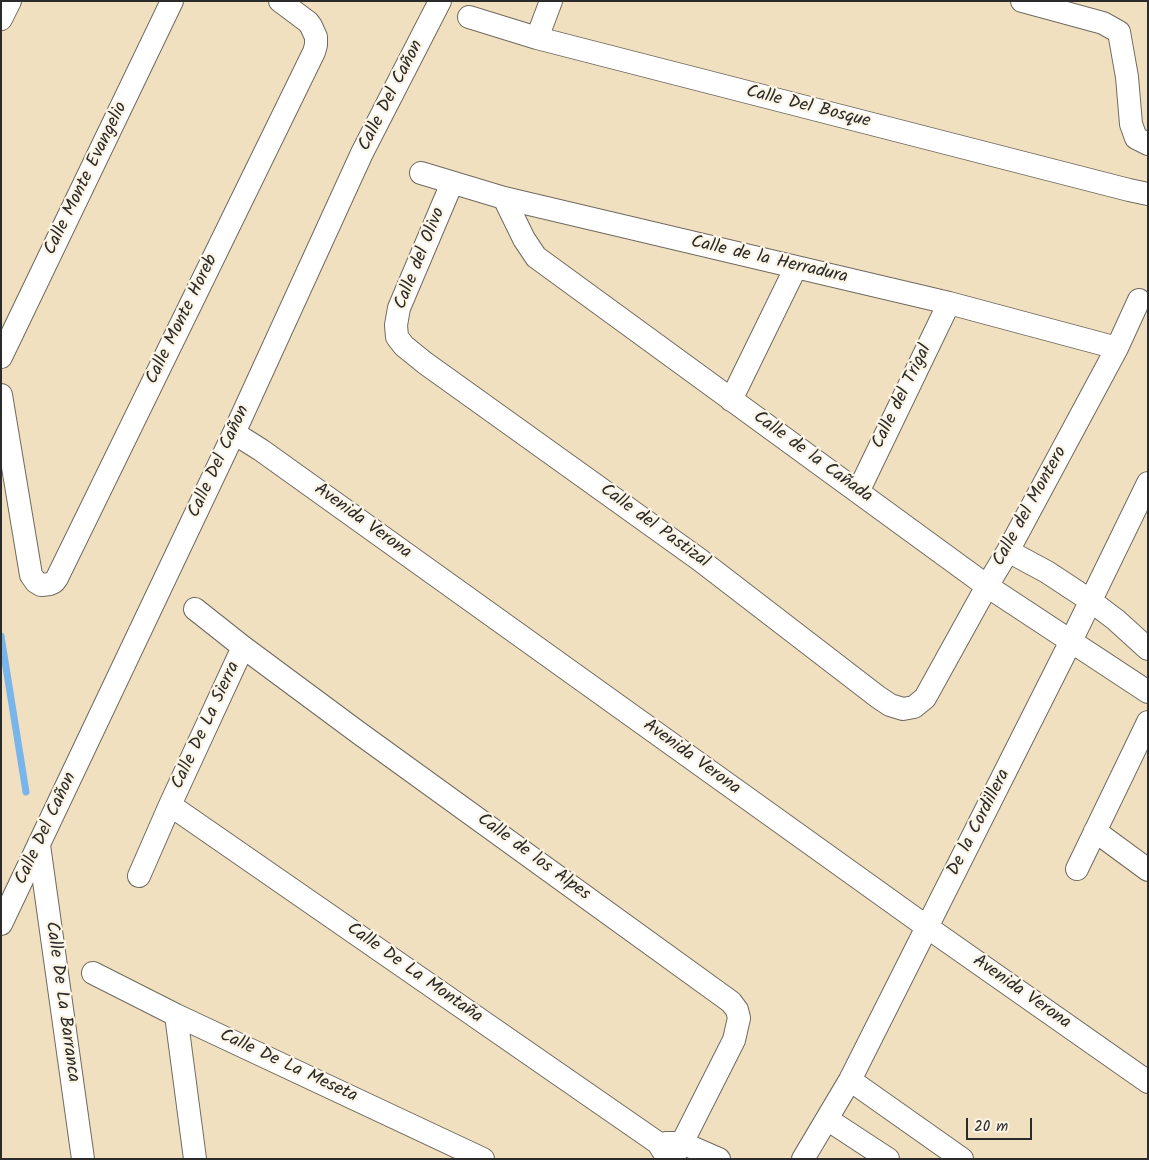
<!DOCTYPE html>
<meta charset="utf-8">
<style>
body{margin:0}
#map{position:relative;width:1149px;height:1160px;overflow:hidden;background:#f0e0c0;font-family:Kalam,sans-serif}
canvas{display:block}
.frame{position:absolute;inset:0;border:2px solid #2b2b2b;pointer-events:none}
.scale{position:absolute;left:966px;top:1118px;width:66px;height:22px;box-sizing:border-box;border:2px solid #2b2b2b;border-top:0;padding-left:6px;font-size:15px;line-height:18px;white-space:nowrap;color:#2b2b2b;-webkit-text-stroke:4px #fcf5e5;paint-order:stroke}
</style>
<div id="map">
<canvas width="1149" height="1160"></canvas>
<div class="frame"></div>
<div class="scale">20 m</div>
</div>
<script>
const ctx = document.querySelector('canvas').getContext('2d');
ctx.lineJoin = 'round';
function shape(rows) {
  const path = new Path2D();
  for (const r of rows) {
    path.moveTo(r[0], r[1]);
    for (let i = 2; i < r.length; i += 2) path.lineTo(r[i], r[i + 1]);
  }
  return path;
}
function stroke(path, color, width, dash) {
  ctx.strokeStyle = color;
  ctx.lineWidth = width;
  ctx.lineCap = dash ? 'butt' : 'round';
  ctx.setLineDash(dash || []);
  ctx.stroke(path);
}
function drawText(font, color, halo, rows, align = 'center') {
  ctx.font = font + ' Kalam,sans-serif';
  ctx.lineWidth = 4.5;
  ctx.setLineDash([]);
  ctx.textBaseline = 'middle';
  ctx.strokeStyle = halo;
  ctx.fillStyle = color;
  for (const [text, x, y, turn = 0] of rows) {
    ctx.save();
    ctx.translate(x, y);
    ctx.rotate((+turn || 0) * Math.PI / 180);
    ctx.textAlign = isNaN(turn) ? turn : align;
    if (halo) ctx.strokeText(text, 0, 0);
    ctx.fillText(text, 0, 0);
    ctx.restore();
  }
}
const stream = shape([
 [1,636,26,792]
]);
const minor = shape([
 [1022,1,1103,23,1119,32,1127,77,1131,124,1136,138,1148,144],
 [469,17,537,38,1129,190,1148,194],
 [1,19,10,1],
 [537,38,551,1],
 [421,173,504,198,796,267,949,303,1117,348],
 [452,183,399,308,396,325,397,337,404,346,425,363,700,560,878,697,890,705,903,709,914,707,925,698,987,586,1008,551,1117,348,1139,300],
 [504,198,524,239,536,257,987,586,1148,692],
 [1,357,172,1],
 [1,395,31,575,36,582,41,585,50,584,54,582,57,578,314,52,316,45,316,37,311,26,308,22,280,1],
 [731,400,796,267],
 [234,433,261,450,927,927,1148,1082],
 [858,492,949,303],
 [1008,551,1047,572,1091,601,1116,620,1148,649],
 [195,609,243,647,359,733,731,1002,737,1010,739,1018,734,1040,682,1143,672,1159],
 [170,805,658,1143,668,1159],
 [1095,831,1148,870],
 [39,845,83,1159],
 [1077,869,1148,722],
 [139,876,170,805,243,647],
 [1,924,234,433,362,153,440,1],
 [93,973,176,1015,483,1159],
 [176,1015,195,1159],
 [850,1080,962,1159],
 [827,1119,888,1159],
 [666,1143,682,1143,719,1159],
 [803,1159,850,1080,1071,641,1148,483]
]);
const streetNames = [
 ["Calle Del Cañon",392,96,-63],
 ["Calle Del Bosque",808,108,14],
 ["Calle Monte Evangelio",87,179,-64],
 ["Calle del Olivo",421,259,-68],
 ["Calle de la Herradura",769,261,13],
 ["Calle Monte Horeb",183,320,-64],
 ["Calle del Trigal",903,397,-64],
 ["Calle de la Cañada",812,458,36],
 ["Calle Del Cañon",220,462,-65],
 ["Calle del Montero",1031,507,-61],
 ["Avenida Verona",362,522,36],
 ["Calle del Pastizal",654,527,36],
 ["Calle De La Sierra",207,726,-65],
 ["Avenida Verona",691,758,36],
 ["De la Cordillera",980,823,-63],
 ["Calle Del Cañon",47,829,-65],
 ["Calle de los Alpes",533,858,36],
 ["Calle De La Montaña",414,974,35],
 ["Avenida Verona",1021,993,35],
 ["Calle De La Barranca",61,1002,82],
 ["Calle De La Meseta",288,1067,25]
];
stroke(stream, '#78b5ea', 7);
stroke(minor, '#706a5f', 24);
stroke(minor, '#fff', 22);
drawText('18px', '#2b2b2b', '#fcf5e5', streetNames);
</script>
